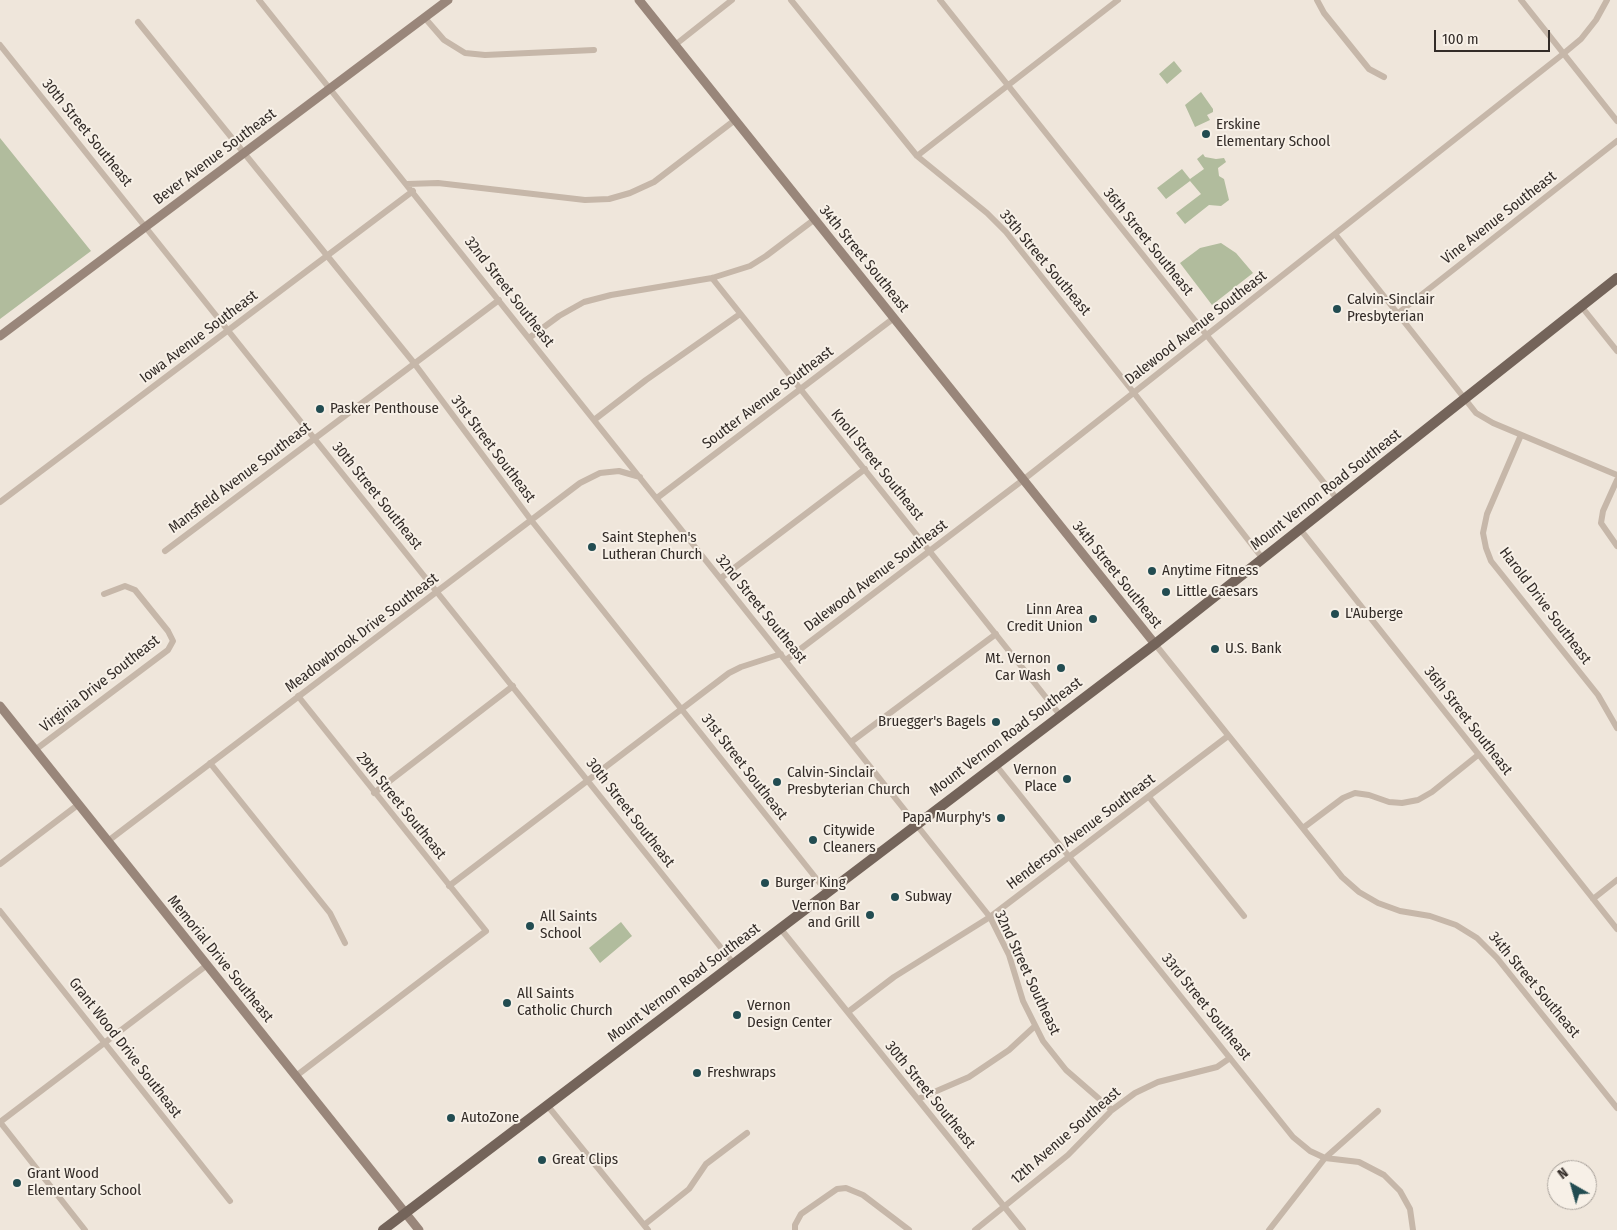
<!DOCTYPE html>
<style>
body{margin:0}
#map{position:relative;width:1617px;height:1230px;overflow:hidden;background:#efe6db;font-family:"Fira Sans Condensed",sans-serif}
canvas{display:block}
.north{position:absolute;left:1547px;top:1160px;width:50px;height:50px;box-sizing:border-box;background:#f7f0e7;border:1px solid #a9a29b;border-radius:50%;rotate:322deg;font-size:14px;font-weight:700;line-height:20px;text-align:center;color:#332c28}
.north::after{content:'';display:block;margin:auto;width:18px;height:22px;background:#224c51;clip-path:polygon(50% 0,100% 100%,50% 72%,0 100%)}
.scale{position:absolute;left:1434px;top:30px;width:116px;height:22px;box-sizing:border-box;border:2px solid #332c28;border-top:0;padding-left:6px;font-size:15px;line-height:18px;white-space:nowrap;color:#332c28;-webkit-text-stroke:4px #f7f0e7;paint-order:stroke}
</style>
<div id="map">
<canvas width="1617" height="1230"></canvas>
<div class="north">N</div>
<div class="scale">100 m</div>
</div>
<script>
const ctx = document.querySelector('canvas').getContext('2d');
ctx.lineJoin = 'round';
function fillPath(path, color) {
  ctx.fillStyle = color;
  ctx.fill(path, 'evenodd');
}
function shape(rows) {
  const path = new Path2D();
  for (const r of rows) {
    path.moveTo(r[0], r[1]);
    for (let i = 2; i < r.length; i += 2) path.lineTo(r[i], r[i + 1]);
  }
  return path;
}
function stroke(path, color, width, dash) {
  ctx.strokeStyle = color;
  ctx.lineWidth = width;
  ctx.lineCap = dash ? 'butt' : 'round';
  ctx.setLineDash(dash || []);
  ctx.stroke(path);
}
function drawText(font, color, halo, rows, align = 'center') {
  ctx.font = font + ' "Fira Sans Condensed",sans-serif';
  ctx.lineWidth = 4;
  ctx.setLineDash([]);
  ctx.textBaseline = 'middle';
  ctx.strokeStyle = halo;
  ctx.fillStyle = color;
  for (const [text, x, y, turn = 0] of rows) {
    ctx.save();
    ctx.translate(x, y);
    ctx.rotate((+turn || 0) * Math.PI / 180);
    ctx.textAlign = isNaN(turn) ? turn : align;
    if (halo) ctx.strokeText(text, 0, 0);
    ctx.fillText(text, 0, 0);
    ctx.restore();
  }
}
const green = shape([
 [1174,61,1182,71,1167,84,1159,74],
 [1201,92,1213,109,1213,112,1207,115,1210,120,1195,127,1185,105],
 [0,138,91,251,0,319],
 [1203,154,1205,157,1216,159,1224,158,1226,162,1218,168,1219,176,1224,179,1229,200,1221,206,1209,205,1185,224,1176,213,1201,194,1190,181,1166,199,1157,188,1182,169,1190,179,1204,169,1197,159],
 [1221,243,1236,253,1253,273,1212,305,1180,263,1200,248],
 [621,922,632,936,600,963,589,948]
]);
const street = shape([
 [259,0,990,917,1009,955,1023,1001,1043,1041,1066,1070,1112,1110],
 [791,0,917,156,987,213,1006,232,1134,393,1263,559],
 [940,0,1337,499],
 [1317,0,1324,13,1369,69,1384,77],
 [1521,0,1617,121],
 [424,17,444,40,465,53,485,55,594,50],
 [138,22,414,363,531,520,827,892],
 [0,45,734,964],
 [675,45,732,0],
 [917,156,1118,0],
 [407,184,438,183,585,200,609,199,630,193,654,182,735,120],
 [1335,234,1476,413,1493,423,1617,475],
 [712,278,1060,715],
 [1581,306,1617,351],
 [1397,314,1617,141],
 [529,338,559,316,584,302,611,295,712,278,750,266,766,256,815,219],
 [594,420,646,380,740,314],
 [1521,435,1487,514,1483,533,1486,548,1491,561,1598,695,1617,728],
 [1617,480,1603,511,1601,523,1617,546],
 [657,498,894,318],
 [0,502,413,191],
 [1300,529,1617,929],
 [165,551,499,300],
 [721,578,865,469],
 [1155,644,1342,877,1359,892,1378,903,1400,911,1430,916,1456,925,1477,938,1497,958,1617,1108],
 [786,660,1023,480,1563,54,1581,39,1596,20,1607,0],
 [851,742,996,634],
 [35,750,168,650,173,641,168,631,135,590,125,586,104,594],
 [210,763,330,913,345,943],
 [995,764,1293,1137,1310,1151,1325,1158,1359,1162,1384,1175,1400,1191,1410,1209,1413,1230],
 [374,793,513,686],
 [1149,797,1244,916],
 [1303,828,1343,798,1355,793,1369,795,1389,802,1402,803,1418,800,1432,792,1478,755],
 [108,841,580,483,600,473,619,471,640,477],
 [0,864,79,804],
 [449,886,729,673,741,667,781,654],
 [1593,899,1617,880],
 [0,911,230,1201],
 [780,928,1023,1230],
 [848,1012,894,977,990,917,1228,736],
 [296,1076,486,931,298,696],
 [918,1099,969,1077,1009,1050,1035,1026],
 [547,1105,648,1230],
 [644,1225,689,1189,706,1164,747,1133],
 [85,1230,0,1122,207,965],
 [795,1230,795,1225,801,1214,837,1189,846,1188,863,1195,909,1230],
 [975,1230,1068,1155,1112,1110,1135,1093,1158,1082,1217,1067,1230,1058],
 [1269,1230,1325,1158,1378,1111]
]);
const secondary = shape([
 [639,0,1155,644],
 [0,336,448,0],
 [0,706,419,1230]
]);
const primary = shape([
 [383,1230,1155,644,1617,278]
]);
const markers = [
 [1206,134,5,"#224c51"],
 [1337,309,5,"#224c51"],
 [320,409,5,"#224c51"],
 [592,547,5,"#224c51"],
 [1152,571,5,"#224c51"],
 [1166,592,5,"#224c51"],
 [1335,614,5,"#224c51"],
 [1093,619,5,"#224c51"],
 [1215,649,5,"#224c51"],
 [1061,668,5,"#224c51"],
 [996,722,5,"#224c51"],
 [1067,779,5,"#224c51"],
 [777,782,5,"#224c51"],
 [1001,818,5,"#224c51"],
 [813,840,5,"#224c51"],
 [765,883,5,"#224c51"],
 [895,897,5,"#224c51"],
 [870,915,5,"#224c51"],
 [530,926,5,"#224c51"],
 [507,1003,5,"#224c51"],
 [737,1015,5,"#224c51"],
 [697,1073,5,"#224c51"],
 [451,1118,5,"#224c51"],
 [542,1160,5,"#224c51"],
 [17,1183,5,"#224c51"]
];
const poiNames = [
 ["Erskine",1216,125],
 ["Elementary School",1216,142],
 ["Calvin-Sinclair",1347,300],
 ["Presbyterian",1347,317],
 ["Pasker Penthouse",330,409],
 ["Saint Stephen's",602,538],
 ["Lutheran Church",602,555],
 ["Anytime Fitness",1162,571],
 ["Little Caesars",1176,592],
 ["Linn Area",1083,610,"right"],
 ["Credit Union",1083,627,"right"],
 ["L'Auberge",1345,614],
 ["U.S. Bank",1225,649],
 ["Mt. Vernon",1051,659,"right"],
 ["Car Wash",1051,676,"right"],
 ["Bruegger's Bagels",986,722,"right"],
 ["Vernon",1057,770,"right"],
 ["Place",1057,787,"right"],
 ["Calvin-Sinclair",787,773],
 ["Presbyterian Church",787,790],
 ["Papa Murphy's",991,818,"right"],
 ["Citywide",823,831],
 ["Cleaners",823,848],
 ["Burger King",775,883],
 ["Subway",905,897],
 ["Vernon Bar",860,906,"right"],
 ["and Grill",860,923,"right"],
 ["All Saints",540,917],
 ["School",540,934],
 ["All Saints",517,994],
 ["Catholic Church",517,1011],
 ["Vernon",747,1006],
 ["Design Center",747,1023],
 ["Freshwraps",707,1073],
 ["AutoZone",461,1118],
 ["Great Clips",552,1160],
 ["Grant Wood",27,1174],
 ["Elementary School",27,1191]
];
const streetNames = [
 ["30th Street Southeast",87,133,51],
 ["Bever Avenue Southeast",215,157,-37],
 ["Vine Avenue Southeast",1499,218,-38],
 ["36th Street Southeast",1148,242,51],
 ["34th Street Southeast",864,259,51],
 ["35th Street Southeast",1045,263,50],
 ["32nd Street Southeast",509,292,52],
 ["Dalewood Avenue Southeast",1196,328,-38],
 ["Iowa Avenue Southeast",199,337,-37],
 ["Soutter Avenue Southeast",768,398,-37],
 ["31st Street Southeast",493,449,53],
 ["Knoll Street Southeast",877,465,51],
 ["Mansfield Avenue Southeast",240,478,-37],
 ["Mount Vernon Road Southeast",1326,490,-38],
 ["30th Street Southeast",377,496,51],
 ["34th Street Southeast",1117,575,51],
 ["Dalewood Avenue Southeast",876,576,-37],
 ["Harold Drive Southeast",1545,606,53],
 ["32nd Street Southeast",761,609,51],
 ["Meadowbrook Drive Southeast",362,633,-37],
 ["Virginia Drive Southeast",100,684,-38],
 ["36th Street Southeast",1468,721,52],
 ["Mount Vernon Road Southeast",1006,737,-37],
 ["31st Street Southeast",744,767,52],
 ["29th Street Southeast",401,806,51],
 ["30th Street Southeast",630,813,52],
 ["Henderson Avenue Southeast",1081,832,-37],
 ["Memorial Drive Southeast",220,959,51],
 ["32nd Street Southeast",1027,973,65],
 ["Mount Vernon Road Southeast",684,983,-37],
 ["34th Street Southeast",1534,985,50],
 ["33rd Street Southeast",1206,1007,51],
 ["Grant Wood Drive Southeast",125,1048,52],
 ["30th Street Southeast",930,1095,51],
 ["12th Avenue Southeast",1066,1136,-41]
];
fillPath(green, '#b1bc9d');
stroke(street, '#c6b7a9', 6);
stroke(secondary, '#99867a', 9);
stroke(primary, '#74645a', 10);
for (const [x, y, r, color] of markers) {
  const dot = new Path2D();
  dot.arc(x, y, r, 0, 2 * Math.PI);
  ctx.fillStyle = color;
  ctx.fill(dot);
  stroke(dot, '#f7f0e7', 2);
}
drawText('15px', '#332c28', '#f7f0e7', poiNames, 'left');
drawText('15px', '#332c28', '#f7f0e7', streetNames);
</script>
